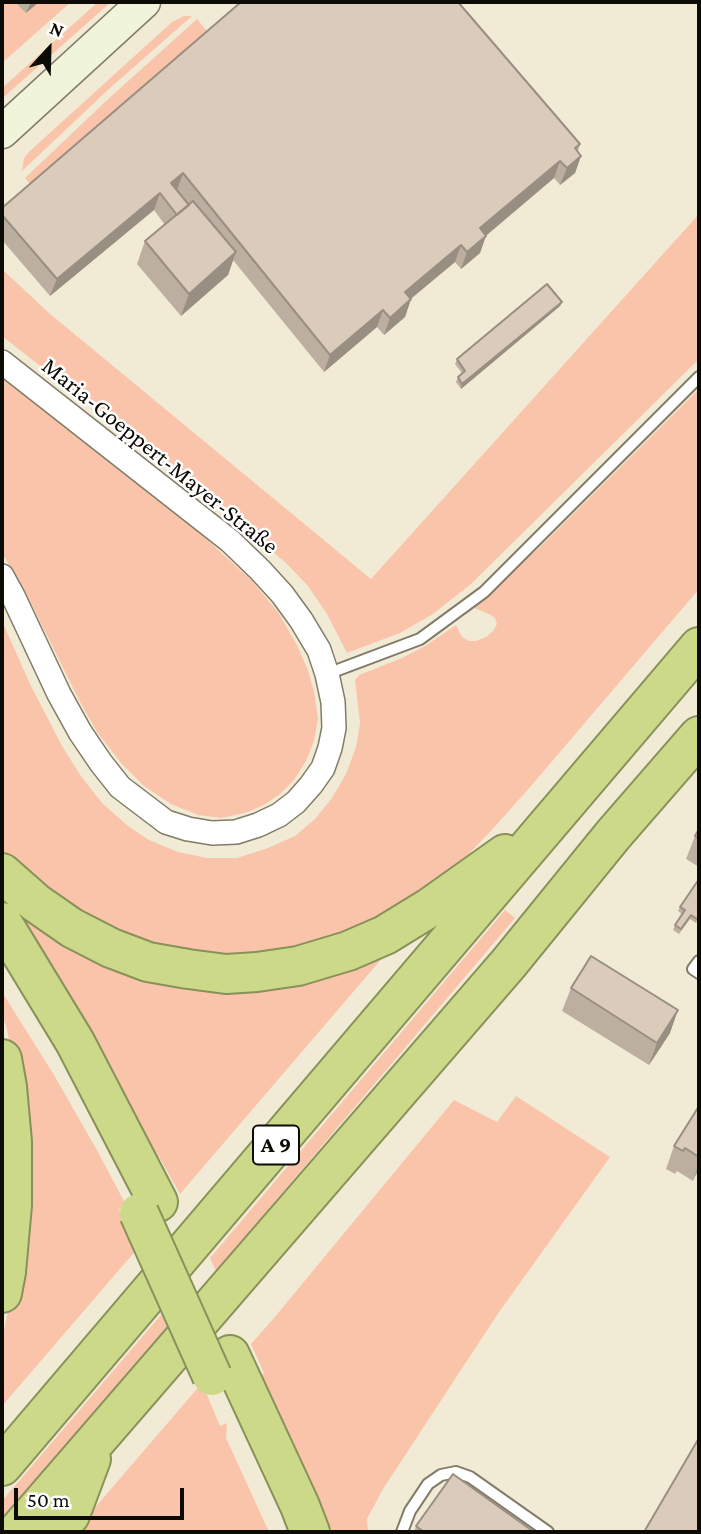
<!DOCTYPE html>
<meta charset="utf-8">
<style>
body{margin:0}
#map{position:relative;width:701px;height:1534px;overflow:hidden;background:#f1ebd5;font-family:"Crimson Pro",serif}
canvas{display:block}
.frame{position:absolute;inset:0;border:4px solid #0d0b05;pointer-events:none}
.north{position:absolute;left:14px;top:14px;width:70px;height:70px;-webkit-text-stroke:5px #fff;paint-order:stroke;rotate:22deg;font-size:19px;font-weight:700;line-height:28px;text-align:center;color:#0d0b05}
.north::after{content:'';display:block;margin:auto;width:24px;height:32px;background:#0d0b05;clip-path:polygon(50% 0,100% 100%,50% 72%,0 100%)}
.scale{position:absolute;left:14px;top:1488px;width:170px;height:32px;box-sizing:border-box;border:4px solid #0d0b05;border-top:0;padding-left:9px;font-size:21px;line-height:24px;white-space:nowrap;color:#0d0b05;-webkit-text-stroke:5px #fff;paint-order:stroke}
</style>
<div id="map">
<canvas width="701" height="1534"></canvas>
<div class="frame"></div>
<div class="north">N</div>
<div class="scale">50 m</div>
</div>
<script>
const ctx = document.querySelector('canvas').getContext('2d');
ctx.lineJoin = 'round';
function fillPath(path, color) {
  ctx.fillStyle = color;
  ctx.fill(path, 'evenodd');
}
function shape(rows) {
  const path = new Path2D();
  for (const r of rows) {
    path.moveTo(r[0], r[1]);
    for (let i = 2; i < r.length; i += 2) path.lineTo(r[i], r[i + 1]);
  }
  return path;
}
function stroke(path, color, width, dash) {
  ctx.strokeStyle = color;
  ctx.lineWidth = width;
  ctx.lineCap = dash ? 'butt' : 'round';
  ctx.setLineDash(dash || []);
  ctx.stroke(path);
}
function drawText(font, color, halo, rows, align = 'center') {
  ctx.font = font + ' "Crimson Pro",serif';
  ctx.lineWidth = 5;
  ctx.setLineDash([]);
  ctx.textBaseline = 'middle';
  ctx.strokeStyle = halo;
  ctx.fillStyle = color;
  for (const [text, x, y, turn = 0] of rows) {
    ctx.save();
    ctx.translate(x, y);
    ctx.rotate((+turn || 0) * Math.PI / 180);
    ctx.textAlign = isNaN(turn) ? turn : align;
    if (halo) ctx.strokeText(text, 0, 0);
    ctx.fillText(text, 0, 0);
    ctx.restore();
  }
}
const green = shape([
 [2,2,71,2,2,63],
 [98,2,111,2,5,96,2,96,2,88],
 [184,16,192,16,109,89,22,171,24,158,30,151,172,22],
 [197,19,212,37,35,190,25,178,106,101],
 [699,214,699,359,471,584,433,614,400,633,347,653,327,614,308,586,286,563,203,494,2,336,2,269,49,313,371,579],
 [2,377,192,526,251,580,278,612,297,645,308,670,314,692,318,719,314,741,306,761,294,780,280,794,264,805,245,813,221,818,198,815,171,804,144,786,122,764,97,732,79,700,26,593,2,553],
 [699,389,699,589,531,786,490,832,460,863,423,896,330,945,241,961,161,952,79,919,2,854,2,621,30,684,62,746,81,776,102,803,128,826,149,840,178,852,207,858,237,858,268,848,295,836,315,819,332,798,346,774,356,747,360,723,355,680,359,675,402,658,425,646,456,625,462,637,469,641,476,641,486,637,493,631,497,624,495,618,489,614,474,608,541,546],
 [2,891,106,961,384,956,180,1194,159,1157,151,1161,2,912],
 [505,910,515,918,216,1271,210,1258],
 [2,992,54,1075,98,1152,126,1205,119,1209,138,1248,2,1406,2,1341,13,1286,15,1077,7,1029,2,1014],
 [516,1096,610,1157,497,1315,383,1489,367,1519,368,1532,320,1532,259,1377,264,1373,251,1344,274,1318,454,1100,497,1122],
 [166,1309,173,1321,2,1519,2,1501],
 [202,1383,220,1426,227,1423,226,1438,269,1532,74,1532]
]);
const lane = shape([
 [327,674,420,639,484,592,699,377],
 [699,961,693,969,699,973],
 [402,1532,410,1511,428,1484,441,1475,456,1472,470,1477,548,1532]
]);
const street = shape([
 [2,362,230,541,260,570,282,594,301,620,319,650,327,674,333,702,334,728,330,748,323,768,311,785,296,802,279,815,258,825,236,832,212,833,188,829,166,822,120,787,101,763,80,732,59,694,13,596,2,576]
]);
const secondary = shape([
 [2,132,144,2]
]);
const highway = shape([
 [2,873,36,903,72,928,111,948,148,962,188,969,226,974,257,972,298,966,348,951,385,935,429,908,505,854],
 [2,922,75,1042,158,1202],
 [2,1059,7,1087,12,1142,12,1205,6,1272,2,1293],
 [230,1355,300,1506,310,1532],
 [2,1466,699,647],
 [17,1532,509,963,613,835,699,736],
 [56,1532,70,1515,91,1459]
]);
const highwayBridge = shape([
 [139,1213,212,1376]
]);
const wall = shape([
 [15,2,39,2,26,13],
 [241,2,580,144,578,151,581,156,575,173,560,185,554,178,486,235,480,253,461,269,455,262,411,299,405,317,384,335,377,327,324,372,233,260,228,275,181,316,137,264,145,241,165,225,154,210,50,296,2,240,2,208],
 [562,302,560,306,461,389,456,382,458,377,462,373,455,364,457,359],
 [699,829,699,867,686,859,695,836],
 [680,907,699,918,696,923,690,919,679,934,673,930,675,925,682,914,678,911],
 [571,988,670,1033,649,1065,562,1011],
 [699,1106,699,1176,696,1174,693,1181,677,1171,675,1174,666,1169,674,1146],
 [416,1526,534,1532,414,1532]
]);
const shadedWall = shape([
 [32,2,39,2,26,13,30,4],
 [581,156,575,173,560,185,567,168],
 [560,161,554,178,474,246,480,228],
 [183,173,177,190,164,200,171,183],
 [160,193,154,210,50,296,57,279],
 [486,236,480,253,461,269,467,252],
 [461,245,455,262,398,309,405,292],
 [236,252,228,275,181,316,189,294],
 [411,299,405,317,384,335,390,318],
 [562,302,560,306,461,389,462,384],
 [383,310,377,327,324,372,330,355],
 [678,1010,670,1033,649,1065,657,1043],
 [699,1163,699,1167,693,1181]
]);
const building = shape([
 [241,2,458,2,580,144,575,148,581,156,567,168,560,161,480,228,486,236,467,252,461,245,405,292,411,299,390,318,383,310,330,355,183,173,171,183,189,205,177,215,160,193,57,279,2,215,2,208,241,2],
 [193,201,236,252,189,294,145,241,193,201],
 [547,284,562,302,462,384,458,377,465,371,457,359,547,284],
 [699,829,699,839,695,836,699,829],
 [697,882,699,884,699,916,697,919,691,915,681,929,675,925,685,910,680,907,697,882],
 [591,956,678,1010,657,1043,571,988,591,956],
 [699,1106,699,1157,685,1148,683,1151,674,1146,699,1106],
 [699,1438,699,1532,644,1532,699,1438],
 [453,1474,534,1532,424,1532,416,1526,453,1474]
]);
const shields = [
 [276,1145,46]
];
const shieldNames = [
 ["A 9",276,1145]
];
const streetNames = [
 ["Maria-Goeppert-Mayer-Straße",160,456,39]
];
fillPath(green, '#fac4ab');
stroke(lane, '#817b68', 14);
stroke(street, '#817b68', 26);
stroke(secondary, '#817b68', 35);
stroke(highway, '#88915a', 42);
stroke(lane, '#fff', 10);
stroke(street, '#fff', 23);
stroke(secondary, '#eff4db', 32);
stroke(highway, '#cbd988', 38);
stroke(highwayBridge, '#88915a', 42, []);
stroke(highwayBridge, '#cbd988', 38);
fillPath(wall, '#bcafa0');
fillPath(shadedWall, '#998e82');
fillPath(building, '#dbcbba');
stroke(building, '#998e82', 2);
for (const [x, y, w] of shields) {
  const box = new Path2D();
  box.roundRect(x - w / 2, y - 19.5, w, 39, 5);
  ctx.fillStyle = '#fff';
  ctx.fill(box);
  stroke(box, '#0d0b05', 2);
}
drawText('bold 23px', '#0d0b05', null, shieldNames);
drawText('24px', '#0d0b05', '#fff', streetNames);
</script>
